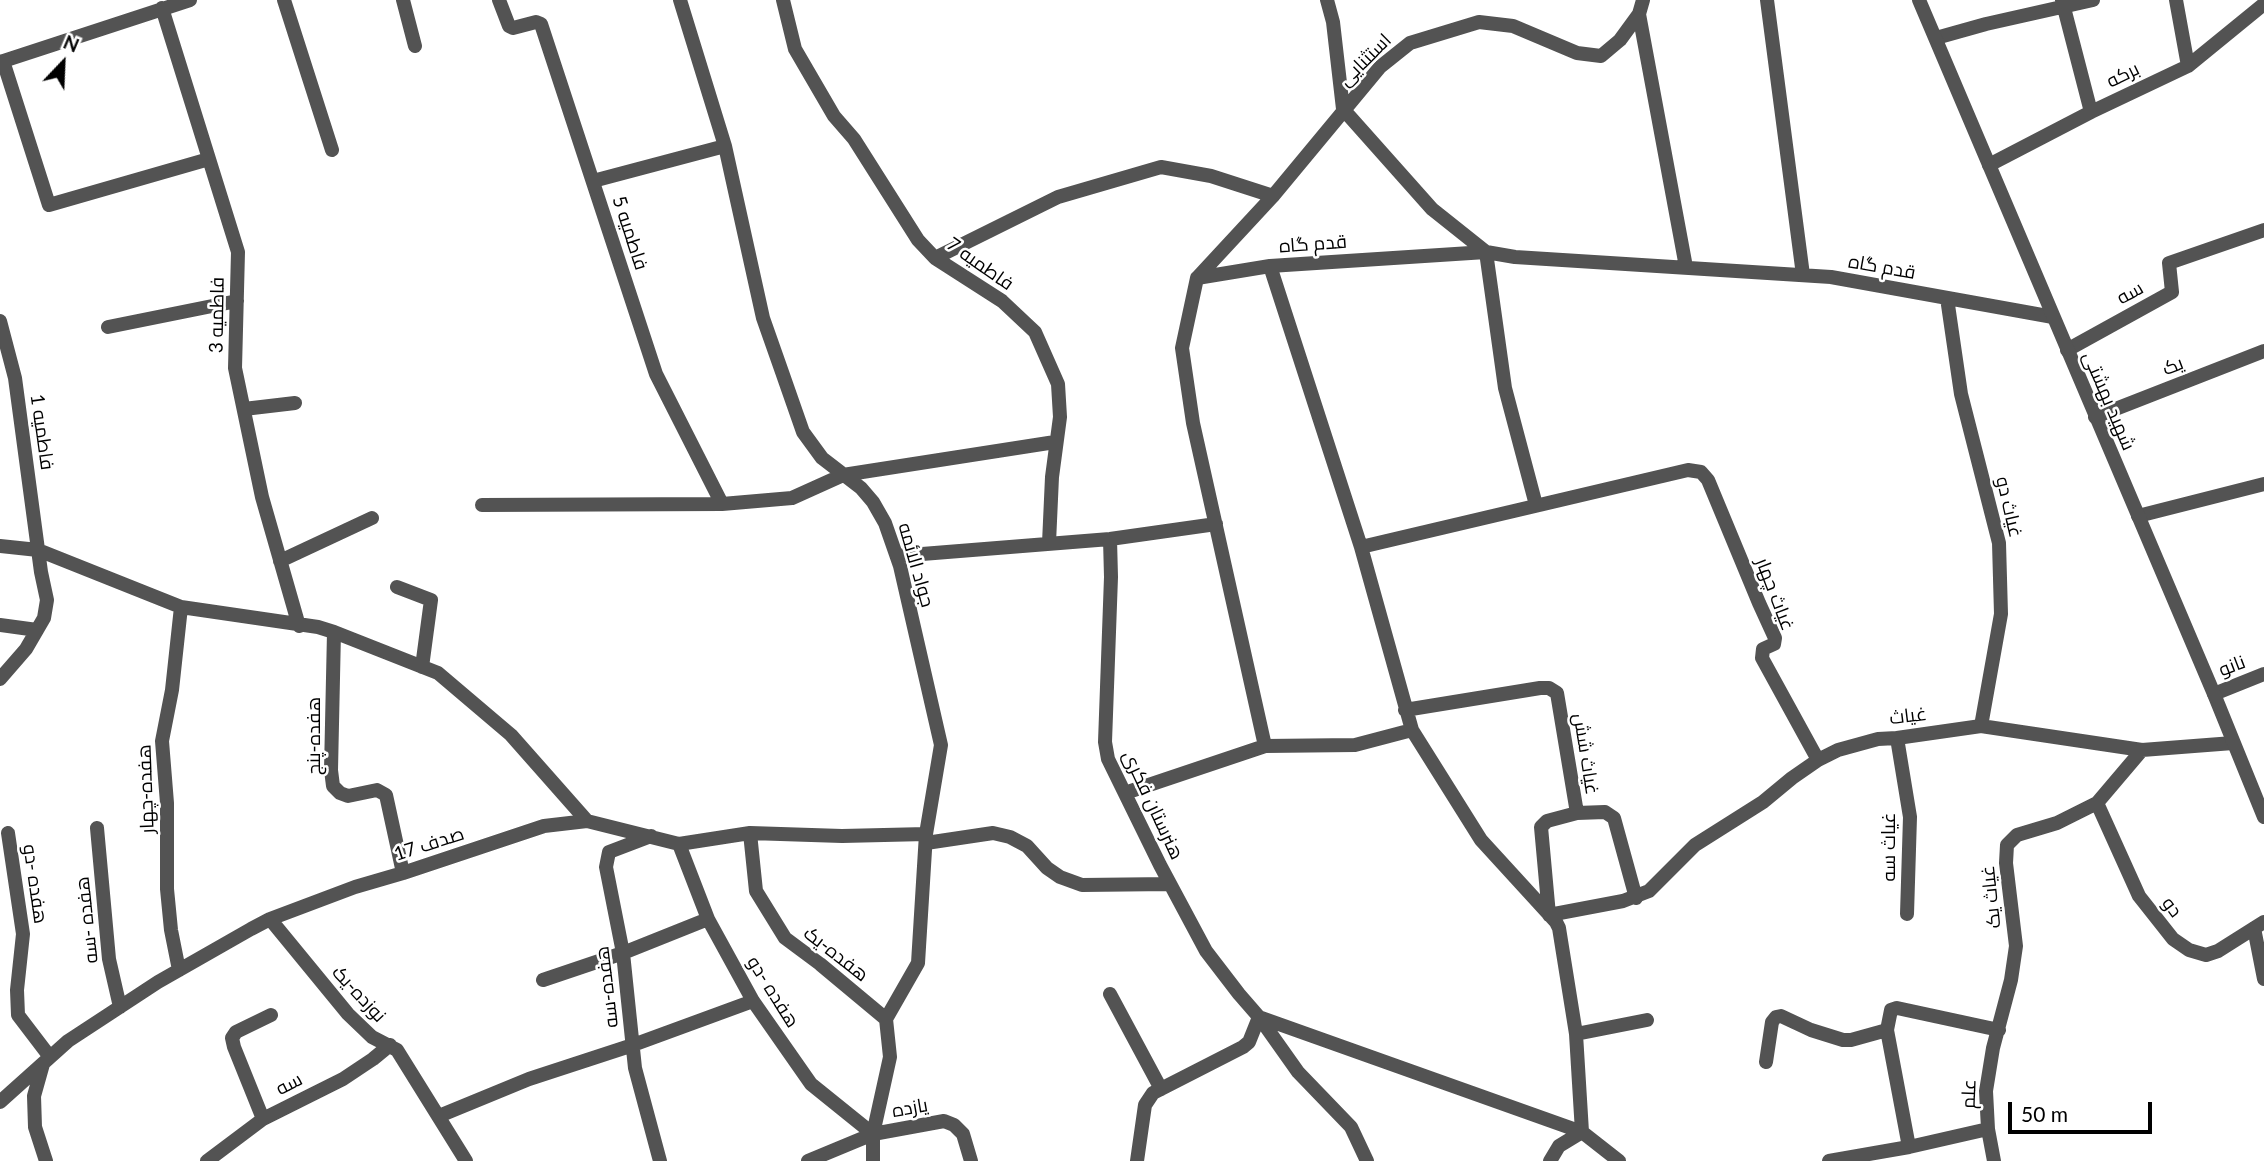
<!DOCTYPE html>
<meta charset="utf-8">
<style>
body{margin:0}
#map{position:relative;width:2264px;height:1161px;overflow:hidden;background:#fff;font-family:Lato,sans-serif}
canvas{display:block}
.north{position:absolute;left:28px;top:28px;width:70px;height:70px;-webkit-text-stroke:5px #fff;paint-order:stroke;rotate:23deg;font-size:19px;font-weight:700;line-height:28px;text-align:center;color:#000}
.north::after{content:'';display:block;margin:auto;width:24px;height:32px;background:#000;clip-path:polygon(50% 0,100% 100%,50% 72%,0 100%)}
.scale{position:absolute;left:2008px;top:1102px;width:144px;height:32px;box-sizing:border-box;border:4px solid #000;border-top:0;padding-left:9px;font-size:21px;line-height:24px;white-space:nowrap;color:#000;-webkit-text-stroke:5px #fff;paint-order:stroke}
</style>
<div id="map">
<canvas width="2264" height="1161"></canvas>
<div class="north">N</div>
<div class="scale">50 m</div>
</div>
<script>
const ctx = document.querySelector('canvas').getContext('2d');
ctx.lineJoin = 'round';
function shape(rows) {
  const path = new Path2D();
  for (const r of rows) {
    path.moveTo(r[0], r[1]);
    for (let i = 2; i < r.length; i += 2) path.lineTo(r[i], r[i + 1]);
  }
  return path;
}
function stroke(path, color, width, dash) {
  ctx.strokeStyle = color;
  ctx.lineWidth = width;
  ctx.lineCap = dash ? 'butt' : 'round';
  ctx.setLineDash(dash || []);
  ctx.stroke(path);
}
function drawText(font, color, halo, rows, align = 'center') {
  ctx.font = font + ' Lato,Cairo,sans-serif';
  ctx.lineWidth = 5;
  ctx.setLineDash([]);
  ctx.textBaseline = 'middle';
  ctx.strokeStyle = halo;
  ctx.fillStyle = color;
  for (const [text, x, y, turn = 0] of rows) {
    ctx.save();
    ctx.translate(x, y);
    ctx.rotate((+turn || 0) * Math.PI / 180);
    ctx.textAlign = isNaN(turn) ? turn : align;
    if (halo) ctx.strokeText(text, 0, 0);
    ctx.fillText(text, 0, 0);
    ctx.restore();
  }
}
const minor = shape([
 [284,0,332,150],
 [403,0,415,46],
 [499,0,509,26,513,28,536,22,541,24,656,374,722,504],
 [680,0,725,146,763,318,782,372,803,432,822,458,861,488,873,502,885,523,900,566,941,745,926,834,918,963,886,1019,890,1057,873,1134,873,1161],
 [783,0,795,49,834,116,854,139,918,240,935,258,1002,301,1035,332,1058,384,1060,417,1052,477,1049,543],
 [1327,0,1333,22,1343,109,1432,209,1486,252,1505,388,1536,505],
 [1767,0,1803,275],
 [2062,0,2091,112],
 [2176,0,2188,66],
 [162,8,238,252,235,368,262,497,299,626],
 [1639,14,1686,267],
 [1936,38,1986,24,2093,0],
 [3,61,49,205,209,159],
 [0,62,190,0],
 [1989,165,2091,112,2188,66,2264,4],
 [593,181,725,146],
 [935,258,1058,197,1161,167,1211,176,1273,196],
 [1270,266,1361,547,1412,730,1481,840,1556,922,1559,928,1576,1034,1582,1132,1559,1146,1550,1161],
 [1197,278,1273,196,1380,67,1410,43,1479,22,1513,26,1577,53,1601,56,1620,40,1639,14,1643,0],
 [1947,298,1961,394,1999,543,2001,614,1981,726],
 [0,321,15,378,41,572,47,600,44,618,26,649,0,679],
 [108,327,237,301],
 [2067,350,2172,292,2169,263,2264,230],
 [244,409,295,403],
 [2095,417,2264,351],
 [482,505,722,504,792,498,843,475,1055,442],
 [2138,516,2264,484],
 [1110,539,1111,577,1105,742,1108,759,1160,865,1206,951,1239,994,1259,1017,1582,1132,1619,1161],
 [0,546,38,550,181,607,318,627,334,632,438,673,511,735,587,821],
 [1361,547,1688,470,1701,472,1708,480,1759,603,1775,638,1774,644,1763,649,1762,658,1818,760],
 [897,556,1110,539,1216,524],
 [280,561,372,518],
 [397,587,431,600,422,667],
 [0,625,37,630],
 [334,632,331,770,333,786,340,793,348,796,377,790,386,795,403,873],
 [2214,694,2264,674],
 [1405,710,1540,688,1549,688,1557,693,1577,813,1605,812,1614,818,1636,898],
 [1897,738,1910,817,1907,914],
 [1265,746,1355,745,1412,730],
 [1125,793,1265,746,1193,423,1182,348,1197,278,1270,266,1486,252,1515,257,1831,277,2053,317],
 [2097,803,2139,896,2173,939,2189,950,2206,955,2218,951,2264,922],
 [1577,813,1547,821,1541,827,1549,915,1623,901,1649,891,1695,845,1763,802,1792,778,1818,760,1838,750,1878,739,1897,738,1981,726,2142,750,2233,743],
 [97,828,109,959,120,1007],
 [8,833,23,934,17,990,18,1015,50,1057],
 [750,833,756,891,785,938,820,964,886,1019],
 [651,836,609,852,606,867,623,953,635,1068,660,1161],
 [926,843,993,833,1010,837,1027,846,1047,868,1060,877,1082,885,1170,884],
 [679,844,708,919,753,1001,811,1084,873,1134],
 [270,919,348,1014,372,1037,397,1050,466,1161],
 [2254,928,2264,979],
 [179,970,171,930,167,889,167,803,162,741,172,690,181,607],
 [543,980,623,953,708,919],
 [1110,994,1161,1089],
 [1259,1017,1298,1072,1351,1127,1367,1161],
 [1576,1034,1647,1020],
 [1766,1062,1772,1022,1776,1017,1781,1016,1811,1030,1843,1040,1851,1040,1887,1030],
 [43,1064,34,1096,35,1127,46,1161],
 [0,1102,68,1041,158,982,251,929,270,919,355,887,403,873,544,826,587,821,679,844,750,833,842,836,926,834],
 [439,1116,529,1079,633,1045,753,1001],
 [263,1119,234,1047,232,1038,236,1032,271,1015],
 [1909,1147,1887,1030,1891,1010,1897,1008,1999,1030],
 [207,1161,263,1119,343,1079,373,1059,390,1045],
 [808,1161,873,1134,944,1121,954,1125,963,1134,971,1161],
 [1137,1161,1145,1105,1153,1093,1243,1047,1249,1042,1259,1017],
 [1829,1161,1909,1147,1988,1129],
 [1994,1161,1988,1129,1986,1091,1993,1048,2011,980,2016,946,2006,863,2007,845,2017,835,2057,823,2097,803,2142,750]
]);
const tertiary = shape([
 [1919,0,2214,694,2264,817]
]);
const streetNames = [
 ["استثنایی",1365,60,-45],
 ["برکه",2123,75,-26],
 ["فاطمیه 5",630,233,72],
 ["قدم گاه",1313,244,-4],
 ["فاطمیه 7",980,264,35],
 ["قدم گاه",1882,267,10],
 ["سه",2130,293,-29],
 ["فاطمیه 3",217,315,-89],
 ["یک",2173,366,-21],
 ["شهید بهشتی",2109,401,67],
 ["فاطمیه 1",42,432,82],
 ["غیاث دو",2009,507,77],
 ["جواد الائمه",916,565,74],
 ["غیاث چهار",1775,594,69],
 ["نانو",2232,666,-21],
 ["غیاث",1908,716,-7],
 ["هفده-پنج",314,736,-90],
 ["غیاث شش",1586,754,81],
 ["هفده-چهار",146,789,-92],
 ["هنرستان فکری",1153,805,65],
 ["صدف 17",429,844,-18],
 ["غیاث سه",1889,847,-90],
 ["هفده -دو",35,884,82],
 ["غیاث یک",1991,897,-96],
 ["دو",2172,907,53],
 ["هفده -سه",87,920,-96],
 ["هفده-یک",836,954,38],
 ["هفده-سه",607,987,-97],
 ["هفده -دو",773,992,58],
 ["نوزده-یک",359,994,47],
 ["سه",289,1084,-27],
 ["علم",1969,1094,-88],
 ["یازده",910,1108,-10]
];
stroke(minor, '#535353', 14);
stroke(tertiary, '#535353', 14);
drawText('19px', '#000', '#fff', streetNames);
</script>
